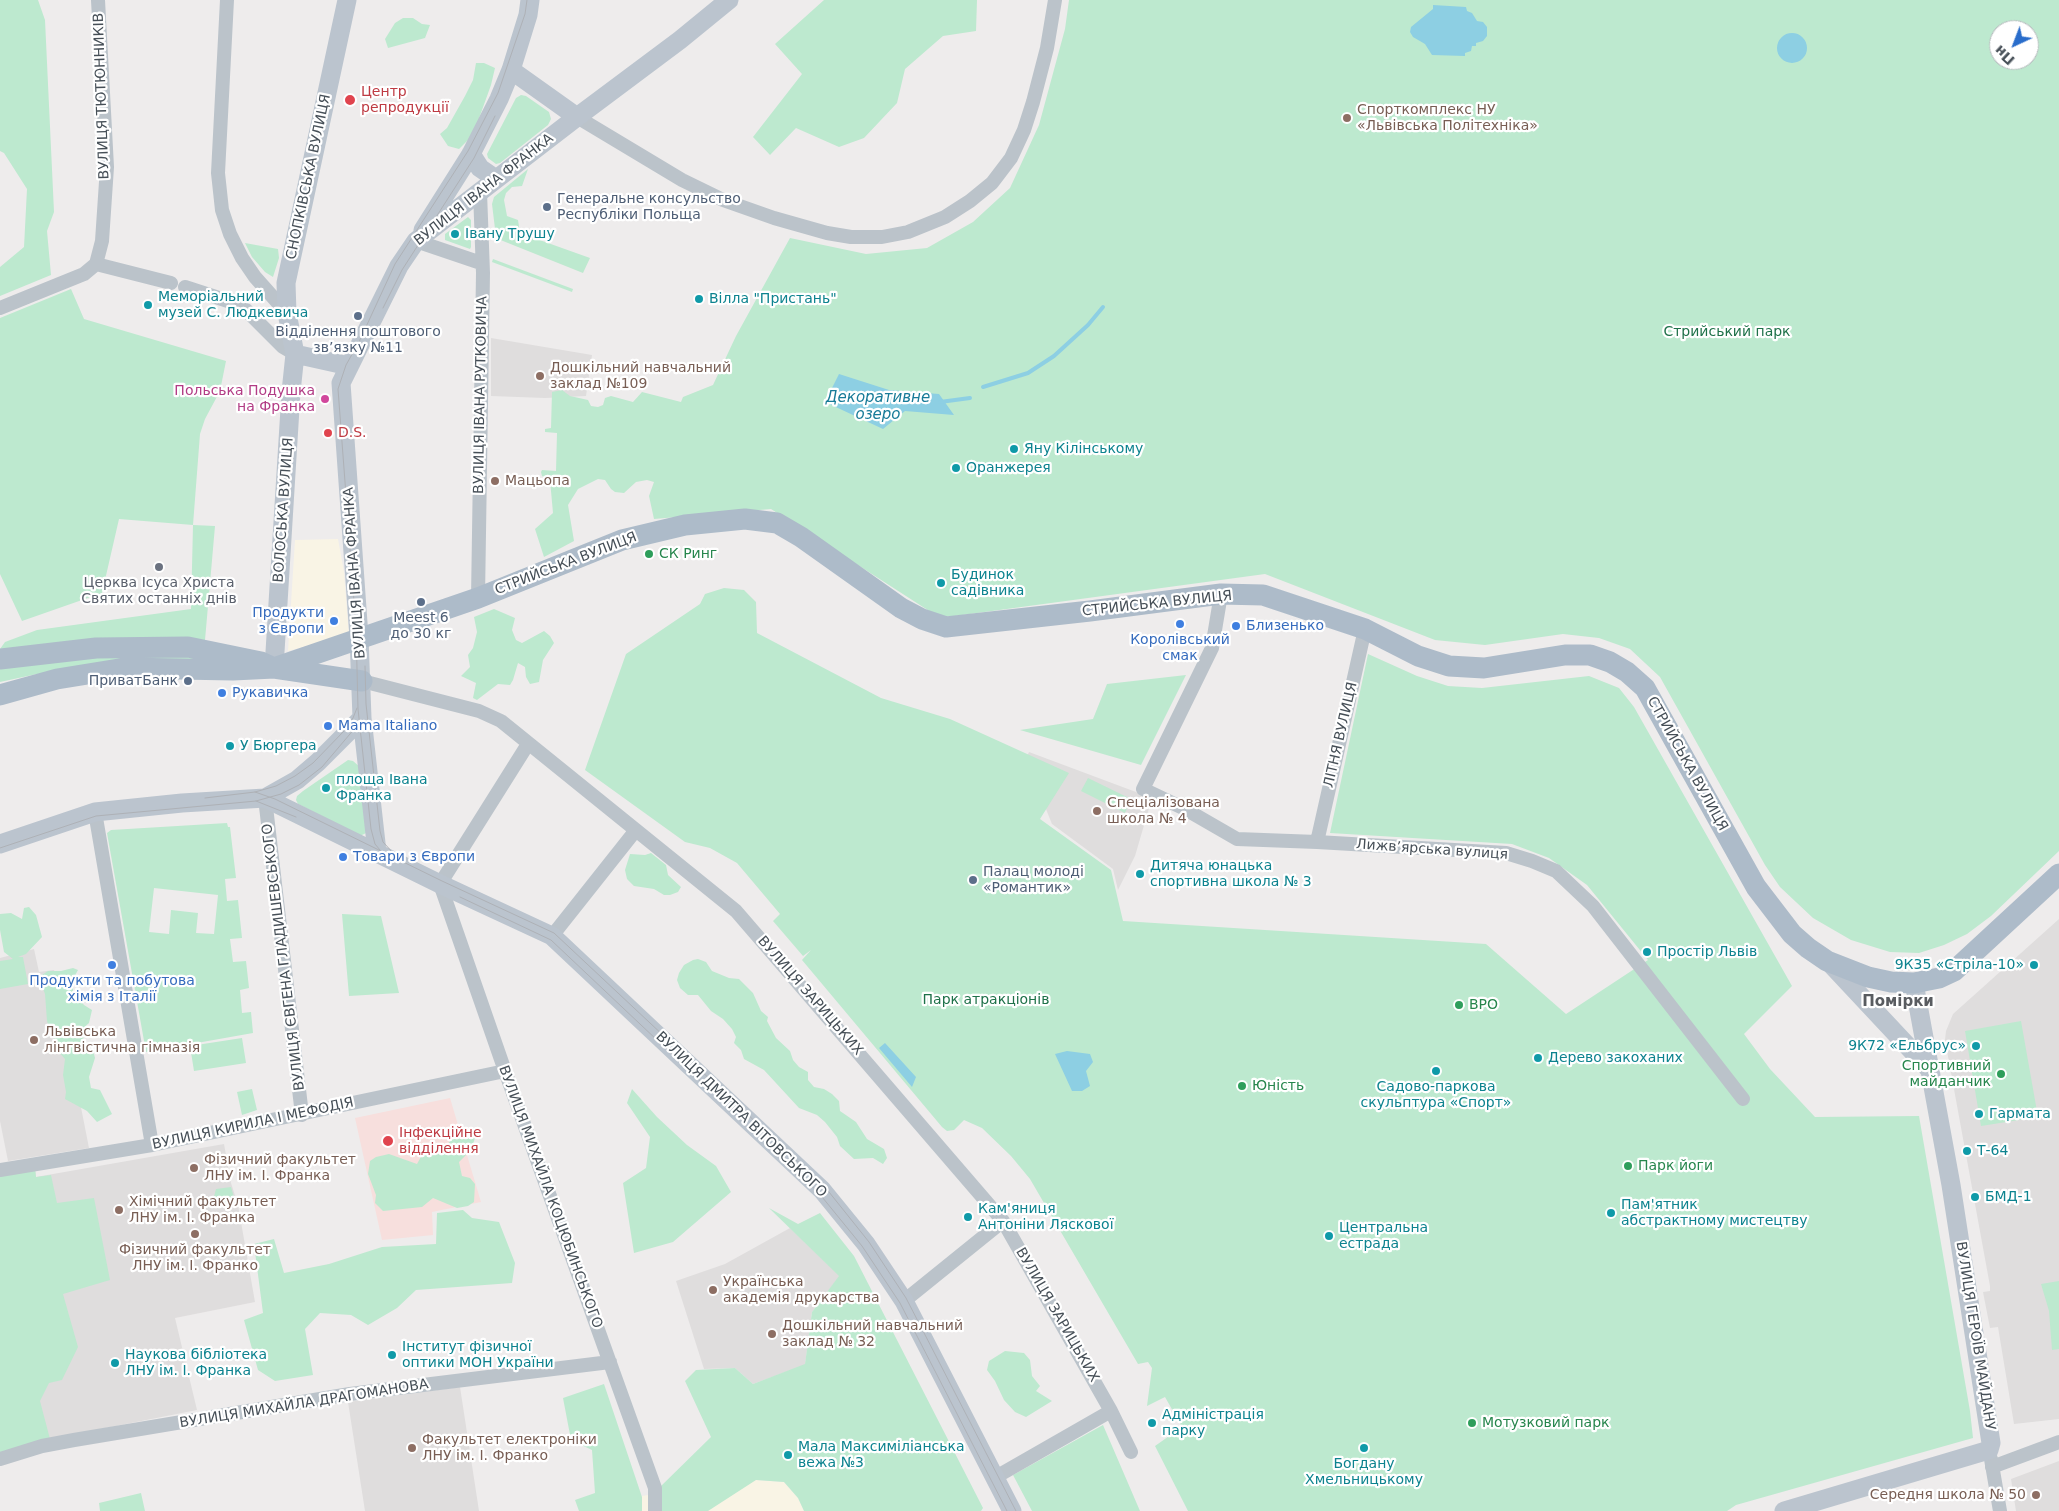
<!DOCTYPE html>
<meta charset="utf-8">
<style>
body{margin:0}
#map{position:relative;width:2059px;height:1511px;overflow:hidden;background:#eeecec;font-family:"DejaVu Sans",sans-serif}
canvas{display:block}
.north{position:absolute;left:1989px;top:20px;width:50px;height:50px;box-sizing:border-box;background:#fff;border:1px solid #b5b9bc;border-radius:50%;rotate:223deg;font-size:14px;font-weight:700;line-height:20px;text-align:center;color:#464f57}
.north::after{content:'';display:block;margin:auto;width:18px;height:22px;background:#296dcb;clip-path:polygon(50% 0,100% 100%,50% 72%,0 100%)}
</style>
<div id="map">
<canvas width="2059" height="1511"></canvas>
<div class="north">Пн</div>
</div>
<script>
const ctx = document.querySelector('canvas').getContext('2d');
ctx.lineJoin = 'round';
function fillPath(path, color) {
  ctx.fillStyle = color;
  ctx.fill(path, 'evenodd');
}
function shape(rows) {
  const path = new Path2D();
  for (const r of rows) {
    if (r.length === 3) {
      path.moveTo(r[0] + r[2], r[1]);
      path.arc(r[0], r[1], r[2], 0, 2 * Math.PI);
      continue;
    }
    path.moveTo(r[0], r[1]);
    for (let i = 2; i < r.length; i += 2) path.lineTo(r[i], r[i + 1]);
  }
  return path;
}
function stroke(path, color, width, dash) {
  ctx.strokeStyle = color;
  ctx.lineWidth = width;
  ctx.lineCap = dash ? 'butt' : 'round';
  ctx.setLineDash(dash || []);
  ctx.stroke(path);
}
function drawText(font, color, halo, rows, align = 'center') {
  ctx.font = font + ' "DejaVu Sans",sans-serif';
  ctx.lineWidth = 4.5;
  ctx.setLineDash([]);
  ctx.textBaseline = 'middle';
  ctx.strokeStyle = halo;
  ctx.fillStyle = color;
  for (const [text, x, y, turn = 0] of rows) {
    ctx.save();
    ctx.translate(x, y);
    ctx.rotate((+turn || 0) * Math.PI / 180);
    ctx.textAlign = isNaN(turn) ? turn : align;
    if (halo) ctx.strokeText(text, 0, 0);
    ctx.fillText(text, 0, 0);
    ctx.restore();
  }
}
const commercial = shape([
 [338,539,344,572,349,635,288,651,295,540],
 [756,1480,784,1482,798,1498,804,1511,588,1511,627,1498]
]);
const education = shape([
 [491,338,592,355,586,396,545,398,491,396],
 [1029,752,1152,798,1135,856,1118,890,1113,869,1052,824,1038,789,1020,772],
 [2059,919,2059,1419,2014,1424,1998,1327,1990,1328,1983,1292,1990,1291,1990,1286,1945,1040,1946,1031,1953,1014],
 [34,949,39,972,54,970,89,1148,8,1161,0,1121,0,958],
 [224,1144,231,1183,238,1205,255,1302,175,1318,197,1410,50,1439,0,1453,35,1168,36,1177],
 [790,1228,840,1276,812,1312,805,1365,753,1384,735,1368,704,1369,676,1281,725,1264],
 [460,1387,479,1511,365,1511,348,1402],
 [2059,1461,2059,1511,2016,1511,2011,1479]
]);
const medical = shape([
 [450,1098,481,1202,432,1212,433,1235,382,1240,355,1118]
]);
const green = shape([
 [0,0,38,0,45,20,54,212,47,231,51,275,0,296,0,267,24,247,27,189,4,153,0,151],
 [824,0,977,0,976,31,943,36,905,69,897,103,864,138,839,147,796,128,770,155,753,137,802,74,775,44],
 [1069,0,2059,0,2059,851,1991,916,1967,934,1944,945,1919,953,1890,952,1851,940,1813,918,1780,887,1765,865,1660,677,1630,649,1599,638,1563,634,1485,645,1435,640,1265,574,955,616,937,616,771,509,654,519,649,496,654,482,647,480,636,482,624,493,615,492,611,489,605,480,598,479,578,489,568,505,574,541,544,557,535,529,553,513,550,480,542,476,541,472,542,470,556,471,557,433,545,432,545,429,551,428,552,392,562,390,570,396,588,400,591,406,598,407,603,405,605,398,611,396,633,402,642,392,681,402,683,397,713,385,736,336,790,238,866,254,927,248,973,222,1010,188,1039,125,1065,29],
 [1999,30,2029,30,2029,60,1999,60],
 [403,18,413,18,422,24,430,25,425,38,388,48,385,39,395,23],
 [476,63,484,63,495,68,491,85,477,124,470,138,459,149,448,146,440,134,447,128,465,96,473,80],
 [521,95,526,96,549,112,551,119,548,125,500,163,496,164,488,158,487,154,516,98],
 [528,169,522,186,512,187,506,193,504,200,507,216,518,220,520,233,590,258,583,273,498,239,496,237,492,204,494,197],
 [468,217,471,220,471,247,470,249,445,240,445,234],
 [245,243,278,249,279,258,273,277,265,272,252,257],
 [493,259,573,289,572,292,492,262],
 [71,289,84,319,226,361,220,391,205,419,200,434,193,525,215,526,205,640,0,649,5,642,37,630,191,609,193,525,119,519,102,593,22,621,0,574,0,318],
 [724,588,744,590,756,602,757,633,881,698,950,719,1069,773,1040,819,1111,870,1123,921,1486,944,1566,1014,1648,960,1587,885,1549,858,1512,844,1330,833,1368,654,1417,676,1448,686,1482,688,1589,676,1619,688,1634,707,1792,986,1744,1034,1770,1069,1815,1117,1919,1116,1970,1411,1973,1438,1736,1505,1727,1511,1188,1511,1155,1446,1182,1427,1165,1397,1147,1406,1152,1368,1148,1362,1138,1364,1030,1179,1011,1156,982,1128,964,1120,954,1130,947,1131,942,1127,802,960,811,950,803,956,773,921,780,914,737,863,710,848,685,842,585,770,626,654,700,604,705,594],
 [494,609,515,618,512,630,516,640,522,643,544,631,550,636,554,643,543,660,539,682,530,684,526,677,525,667,518,663,513,680,510,685,498,684,477,700,473,698,476,683,461,676,470,667,468,655,473,648,477,632,474,617],
 [88,653,195,655,218,664,37,674,0,682,0,665],
 [1186,675,1141,765,1020,730,1093,719,1107,684],
 [348,760,353,761,360,767,366,833,360,836,298,804,296,800,297,796,303,791],
 [1088,778,1131,799,1125,813,1081,791],
 [227,823,228,827,230,827,236,878,225,879,227,901,238,900,242,938,230,939,233,962,246,961,249,988,240,990,242,1013,251,1012,253,1033,146,1052,107,833,111,830],
 [154,888,218,895,214,934,196,933,198,913,171,910,169,934,149,932],
 [651,853,666,865,668,875,681,887,678,892,670,895,664,895,654,889,634,886,627,879,625,870,630,854,645,855],
 [29,907,36,915,42,937,26,954,18,957,23,957,28,984,0,989,0,961,13,959,4,952,0,930,0,914,11,913,22,919,24,908],
 [342,914,381,916,399,993,349,996],
 [698,959,706,962,712,971,729,978,739,979,753,993,761,1011,768,1017,767,1021,776,1038,790,1051,793,1060,799,1067,808,1072,808,1080,814,1087,824,1089,832,1094,839,1101,840,1111,856,1122,867,1139,884,1149,887,1158,883,1164,873,1158,854,1159,840,1146,837,1137,825,1122,817,1115,799,1108,764,1070,744,1059,741,1050,734,1043,736,1037,732,1029,723,1019,711,1011,698,995,688,995,680,988,677,980,679,973,684,965,693,960],
 [73,968,78,970,73,979,73,992,84,1005,92,1010,89,1023,81,1030,86,1047,93,1050,95,1058,89,1077,91,1088,100,1090,112,1114,97,1122,87,1111,65,1099,66,1092,63,1075,65,1059,59,1052,58,1044,51,1034,47,1021,45,994,39,977,48,971,61,971],
 [2021,1021,2038,1117,1981,1126,1965,1031],
 [242,1038,246,1063,194,1071,190,1046],
 [252,1089,257,1110,242,1115,237,1092],
 [632,1089,657,1117,687,1145,716,1166,731,1192,673,1242,634,1253,623,1183,646,1168,650,1137,627,1103],
 [472,1134,475,1138,471,1150,459,1162,462,1176,470,1178,475,1184,474,1202,468,1206,457,1208,433,1198,422,1207,383,1211,375,1203,376,1195,368,1174,370,1161,376,1157,389,1154,417,1164,423,1153,447,1145,454,1136],
 [35,1168,36,1177,51,1175,57,1203,94,1198,110,1280,63,1294,78,1347,62,1380,49,1383,40,1401,50,1439,0,1453,0,1176],
 [231,1187,236,1204,211,1208,216,1189],
 [769,1208,798,1224,820,1213,854,1256,983,1508,981,1511,804,1511,798,1498,784,1482,756,1480,708,1511,658,1511,660,1487,711,1437,685,1381,696,1370,735,1368,753,1384,805,1364,812,1312,839,1276],
 [463,1210,472,1218,499,1222,515,1263,512,1283,416,1290,397,1308,368,1325,351,1315,320,1313,305,1329,313,1375,275,1381,258,1370,244,1320,263,1313,254,1244,274,1239,284,1273,329,1264,382,1247,436,1244,437,1213],
 [2059,1281,2059,1349,2052,1350,2049,1311,2041,1284],
 [1005,1351,1024,1353,1030,1360,1032,1376,1040,1386,1036,1391,1052,1401,1026,1417,1015,1412,1004,1400,995,1381,987,1370,989,1361],
 [604,1384,642,1497,642,1511,579,1511,575,1500,595,1493,592,1450,571,1440,563,1398],
 [1103,1425,1140,1511,1032,1511,1013,1475],
 [141,1493,145,1511,100,1511,99,1503]
]);
const water = shape([
 [1433,5,1466,7,1467,11,1472,13,1477,21,1483,22,1487,27,1487,36,1483,41,1476,43,1476,46,1472,46,1471,51,1465,53,1465,56,1432,55,1425,44,1413,37,1410,32,1411,27,1433,9],
 [1792,48,15],
 [839,374,889,390,939,394,954,415,905,411,883,429,825,402],
 [885,1043,916,1077,912,1087,879,1048],
 [1067,1051,1090,1054,1093,1062,1086,1071,1090,1086,1082,1091,1072,1091,1055,1054]
]);
const stream = shape([
 [983,387,1028,373,1054,356,1088,325,1103,307],
 [940,402,970,398]
]);
const minor = shape([
 [227,0,218,173,222,210,230,234,242,258,255,277,287,313],
 [577,117,682,180,723,200,774,218,827,233,851,237,882,237,908,232,945,217,970,201,992,183,1011,158,1024,130,1033,102,1047,48,1055,0],
 [416,241,481,263],
 [96,264,171,283],
 [185,287,228,301,246,310,283,347,295,354],
 [0,308,84,274,96,264,102,241,107,167,98,0],
 [1221,594,1212,648,1143,789,1185,809,1237,839,1317,842,1506,853,1532,861,1556,871,1593,906,1743,1099],
 [478,598,483,273,480,192],
 [362,681,479,711,501,721,736,911,1003,1221,1111,1411,1131,1452],
 [528,744,440,884,505,1071,655,1488,655,1511],
 [265,798,302,1115],
 [95,812,152,1145],
 [1317,842,1365,629],
 [552,936,636,830],
 [0,1170,152,1145,505,1071],
 [904,1301,1003,1221],
 [0,1459,42,1446,74,1440,350,1394,610,1362],
 [1991,1459,2000,1511],
 [1992,1467,2059,1442],
 [994,1478,1111,1411]
]);
const secondary = shape([
 [511,70,577,117],
 [471,154,480,168,496,179],
 [423,230,471,154,499,99,511,70,528,15,530,0],
 [295,354,349,366],
 [274,668,291,392,295,354,287,313,286,283,347,0],
 [265,798,297,780,318,762,362,718],
 [0,844,95,812,182,803,265,798,440,884,552,936,822,1190,866,1244,904,1301,1012,1511],
 [377,852,362,718,359,637,341,383,399,266,416,241,577,117,680,40,729,0],
 [1828,961,1930,1070],
 [1784,1511,1989,1450,1991,1443,1951,1185,1914,983]
]);
const primary = shape([
 [0,659,96,648,188,647,261,662,274,668,362,681],
 [0,695,57,679,125,668,233,670,274,668,478,598,622,540,685,525,745,519,777,523,801,537,901,608,922,619,946,627,1090,611,1221,594,1263,595,1365,629,1418,656,1449,666,1484,668,1565,655,1590,655,1610,662,1627,672,1645,688,1756,887,1792,934,1808,948,1827,961,1868,977,1891,982,1914,983,1939,978,1954,971,2059,874]
]);
const tram = shape([
 [383,308,402,270,474,158,495,116],
 [365,666,366,704,380,831,383,842,395,855],
 [255,792,275,799,442,881,554,933,825,1187,869,1242,906,1298,1016,1511],
 [205,798,255,792,276,786,295,776,313,763,344,731,353,718,357,708],
 [256,801,296,817],
 [0,848,96,816,256,801,281,794,299,785,322,767,361,721],
 [380,850,375,844,371,829,358,709,356,628,338,389,346,365,359,342,395,264,468,151,498,93,525,14,527,0],
 [460,897,551,940,818,1192,862,1246,900,1303,1007,1511]
]);
const markers = [
 [350,100,6,"#e0444e"],
 [1347,118,5,"#8d6e63"],
 [547,207,5,"#5c6f8a"],
 [455,234,5,"#0f9aa8"],
 [699,299,5,"#0f9aa8"],
 [148,305,5,"#0f9aa8"],
 [358,316,5,"#5c6f8a"],
 [540,376,5,"#8d6e63"],
 [325,399,5,"#d1479c"],
 [328,433,5,"#e0444e"],
 [1014,449,5,"#0f9aa8"],
 [956,468,5,"#0f9aa8"],
 [495,481,5,"#8d6e63"],
 [649,554,5,"#2e9e5b"],
 [159,567,5,"#6b7280"],
 [941,583,5,"#0f9aa8"],
 [421,602,5,"#5c6f8a"],
 [334,621,5,"#3f7fe0"],
 [1180,624,5,"#3f7fe0"],
 [1236,626,5,"#3f7fe0"],
 [188,681,5,"#5c6f8a"],
 [222,693,5,"#3f7fe0"],
 [328,726,5,"#3f7fe0"],
 [230,746,5,"#0f9aa8"],
 [326,788,5,"#0f9aa8"],
 [1097,811,5,"#8d6e63"],
 [343,857,5,"#3f7fe0"],
 [1140,874,5,"#0f9aa8"],
 [973,880,5,"#5c6f8a"],
 [1647,952,5,"#0f9aa8"],
 [112,965,5,"#3f7fe0"],
 [2034,965,5,"#0f9aa8"],
 [1459,1005,5,"#2e9e5b"],
 [34,1040,5,"#8d6e63"],
 [1976,1046,5,"#0f9aa8"],
 [1538,1058,5,"#0f9aa8"],
 [1436,1071,5,"#0f9aa8"],
 [2001,1074,5,"#2e9e5b"],
 [1242,1086,5,"#2e9e5b"],
 [1979,1114,5,"#0f9aa8"],
 [388,1141,6,"#e0444e"],
 [1967,1151,5,"#0f9aa8"],
 [1628,1166,5,"#2e9e5b"],
 [194,1168,5,"#8d6e63"],
 [1975,1197,5,"#0f9aa8"],
 [119,1210,5,"#8d6e63"],
 [1611,1213,5,"#0f9aa8"],
 [968,1217,5,"#0f9aa8"],
 [195,1234,5,"#8d6e63"],
 [1329,1236,5,"#0f9aa8"],
 [713,1290,5,"#8d6e63"],
 [772,1334,5,"#8d6e63"],
 [392,1355,5,"#0f9aa8"],
 [115,1363,5,"#0f9aa8"],
 [1152,1423,5,"#0f9aa8"],
 [1472,1423,5,"#2e9e5b"],
 [412,1448,5,"#8d6e63"],
 [1364,1448,5,"#0f9aa8"],
 [788,1455,5,"#0f9aa8"],
 [2036,1495,5,"#8d6e63"]
];
const healthNames = [
 ["Центр",361,92],
 ["репродукції",361,108],
 ["D.S.",338,433],
 ["Інфекційне",399,1133],
 ["відділення",399,1149]
];
const streetNames = [
 ["ВУЛИЦЯ ТЮТЮННИКІВ",102,96,-92],
 ["СНОПКІВСЬКА ВУЛИЦЯ",309,177,-78],
 ["ВУЛИЦЯ ІВАНА ФРАНКА",484,190,-38],
 ["ВУЛИЦЯ ІВАНА РУТКОВИЧА",481,395,-89],
 ["ВОЛОСЬКА ВУЛИЦЯ",284,510,-86],
 ["СТРИЙСЬКА ВУЛИЦЯ",566,564,-21],
 ["ВУЛИЦЯ ІВАНА ФРАНКА",355,573,-94],
 ["СТРИЙСЬКА ВУЛИЦЯ",1157,604,-6],
 ["ЛІТНЯ ВУЛИЦЯ",1341,735,-77],
 ["СТРИЙСЬКА ВУЛИЦЯ",1687,764,61],
 ["Лижвʼярська вулиця",1432,850,4],
 ["ВУЛИЦЯ ЄВГЕНА ГЛАДИШЕВСЬКОГО",284,957,-97],
 ["ВУЛИЦЯ ЗАРИЦЬКИХ",810,996,49],
 ["ВУЛИЦЯ ДМИТРА ВІТОВСЬКОГО",741,1115,44],
 ["ВУЛИЦЯ КИРИЛА І МЕФОДІЯ",253,1124,-12],
 ["ВУЛИЦЯ МИХАЙЛА КОЦЮБИНСЬКОГО",550,1197,70],
 ["ВУЛИЦЯ ЗАРИЦЬКИХ",1057,1315,60],
 ["ВУЛИЦЯ ГЕРОЇВ МАЙДАНУ",1975,1336,81],
 ["ВУЛИЦЯ МИХАЙЛА ДРАГОМАНОВА",304,1404,-9]
];
const educationNames = [
 ["Спорткомплекс НУ",1357,110],
 ["«Львівська Політехніка»",1357,126],
 ["Дошкільний навчальний",550,368],
 ["заклад №109",550,384],
 ["Мацьопа",505,481],
 ["Спеціалізована",1107,803],
 ["школа № 4",1107,819],
 ["Львівська",44,1032],
 ["лінгвістична гімназія",44,1048],
 ["Фізичний факультет",204,1160],
 ["ЛНУ ім. І. Франка",204,1176],
 ["Хімічний факультет",129,1202],
 ["ЛНУ ім. І. Франка",129,1218],
 ["Фізичний факультет",195,1250,"center"],
 ["ЛНУ ім. І. Франко",195,1266,"center"],
 ["Українська",723,1282],
 ["академія друкарства",723,1298],
 ["Дошкільний навчальний",782,1326],
 ["заклад № 32",782,1342],
 ["Факультет електроніки",422,1440],
 ["ЛНУ ім. І. Франко",422,1456],
 ["Середня школа № 50",2026,1495,"right"]
];
const serviceNames = [
 ["Генеральне консульство",557,199],
 ["Республіки Польща",557,215],
 ["Відділення поштового",358,332,"center"],
 ["зв’язку №11",358,348,"center"],
 ["Meest 6",421,618,"center"],
 ["до 30 кг",421,634,"center"],
 ["ПриватБанк",178,681,"right"],
 ["Палац молоді",983,872],
 ["«Романтик»",983,888]
];
const cultureNames = [
 ["Івану Трушу",465,234],
 ["Меморіальний",158,297],
 ["музей С. Людкевича",158,313],
 ["Вілла \"Пристань\"",709,299],
 ["Яну Кілінському",1024,449],
 ["Оранжерея",966,468],
 ["Будинок",951,575],
 ["садівника",951,591],
 ["У Бюргера",240,746],
 ["площа Івана",336,780],
 ["Франка",336,796],
 ["Дитяча юнацька",1150,866],
 ["спортивна школа № 3",1150,882],
 ["Простір Львів",1657,952],
 ["9К35 «Стріла-10»",2024,965,"right"],
 ["9К72 «Ельбрус»",1966,1046,"right"],
 ["Дерево закоханих",1548,1058],
 ["Садово-паркова",1436,1087,"center"],
 ["скульптура «Спорт»",1436,1103,"center"],
 ["Гармата",1989,1114],
 ["Т-64",1977,1151],
 ["БМД-1",1985,1197],
 ["Пам'ятник",1621,1205],
 ["абстрактному мистецтву",1621,1221],
 ["Кам'яниця",978,1209],
 ["Антоніни Ляскової",978,1225],
 ["Центральна",1339,1228],
 ["естрада",1339,1244],
 ["Інститут фізичної",402,1347],
 ["оптики МОН України",402,1363],
 ["Наукова бібліотека",125,1355],
 ["ЛНУ ім. І. Франка",125,1371],
 ["Адміністрація",1162,1415],
 ["парку",1162,1431],
 ["Мала Максиміліанська",798,1447],
 ["вежа №3",798,1463],
 ["Богдану",1364,1464,"center"],
 ["Хмельницькому",1364,1480,"center"]
];
const parkNames = [
 ["Стрийський парк",1727,332],
 ["Парк атракціонів",986,1000]
];
const hotelNames = [
 ["Польська Подушка",315,391],
 ["на Франка",315,407]
];
const leisureNames = [
 ["СК Ринг",659,554],
 ["ВРО",1469,1005],
 ["Спортивний",1991,1066,"right"],
 ["майданчик",1991,1082,"right"],
 ["Юність",1252,1086],
 ["Парк йоги",1638,1166],
 ["Мотузковий парк",1482,1423]
];
const worshipNames = [
 ["Церква Ісуса Христа",159,583],
 ["Святих останніх днів",159,599]
];
const shopNames = [
 ["Продукти",324,613,"right"],
 ["з Європи",324,629,"right"],
 ["Близенько",1246,626],
 ["Королівський",1180,640,"center"],
 ["смак",1180,656,"center"],
 ["Рукавичка",232,693],
 ["Mama Italiano",338,726],
 ["Товари з Європи",353,857],
 ["Продукти та побутова",112,981,"center"],
 ["хімія з Італії",112,997,"center"]
];
const waterNames = [
 ["Декоративне",878,398],
 ["озеро",878,415]
];
const neighbourhoodNames = [
 ["Помірки",1898,1002]
];
fillPath(commercial, '#f9f4e5');
fillPath(education, '#dfdddd');
fillPath(medical, '#f7dfdd');
fillPath(green, '#bde9cf');
fillPath(water, '#8dcfe3');
stroke(stream, '#8dcfe3', 4);
stroke(minor, '#bbc3ca', 14);
stroke(secondary, '#bbc4ce', 19);
stroke(primary, '#adbbc9', 21);
stroke(tram, '#aeb1b6', 1);
for (const [x, y, r, color] of markers) {
  const dot = new Path2D();
  dot.arc(x, y, r, 0, 2 * Math.PI);
  ctx.fillStyle = color;
  ctx.fill(dot);
  stroke(dot, '#fff', 2);
}
drawText('14px', '#be3a42', '#fff', healthNames, 'left');
drawText('14px', '#464f57', '#fff', streetNames);
drawText('14px', '#785e54', '#fff', educationNames, 'left');
drawText('14px', '#4e5e75', '#fff', serviceNames, 'left');
drawText('14px', '#0d838f', '#fff', cultureNames, 'left');
drawText('14px', '#1e7149', '#fff', parkNames);
drawText('14px', '#b23c85', '#fff', hotelNames, 'right');
drawText('14px', '#27864d', '#fff', leisureNames, 'left');
drawText('14px', '#5b616d', '#fff', worshipNames);
drawText('14px', '#366cbe', '#fff', shopNames, 'left');
drawText('italic 15px', '#187b98', '#fff', waterNames);
drawText('bold 15px', '#595c60', '#fff', neighbourhoodNames);
</script>
